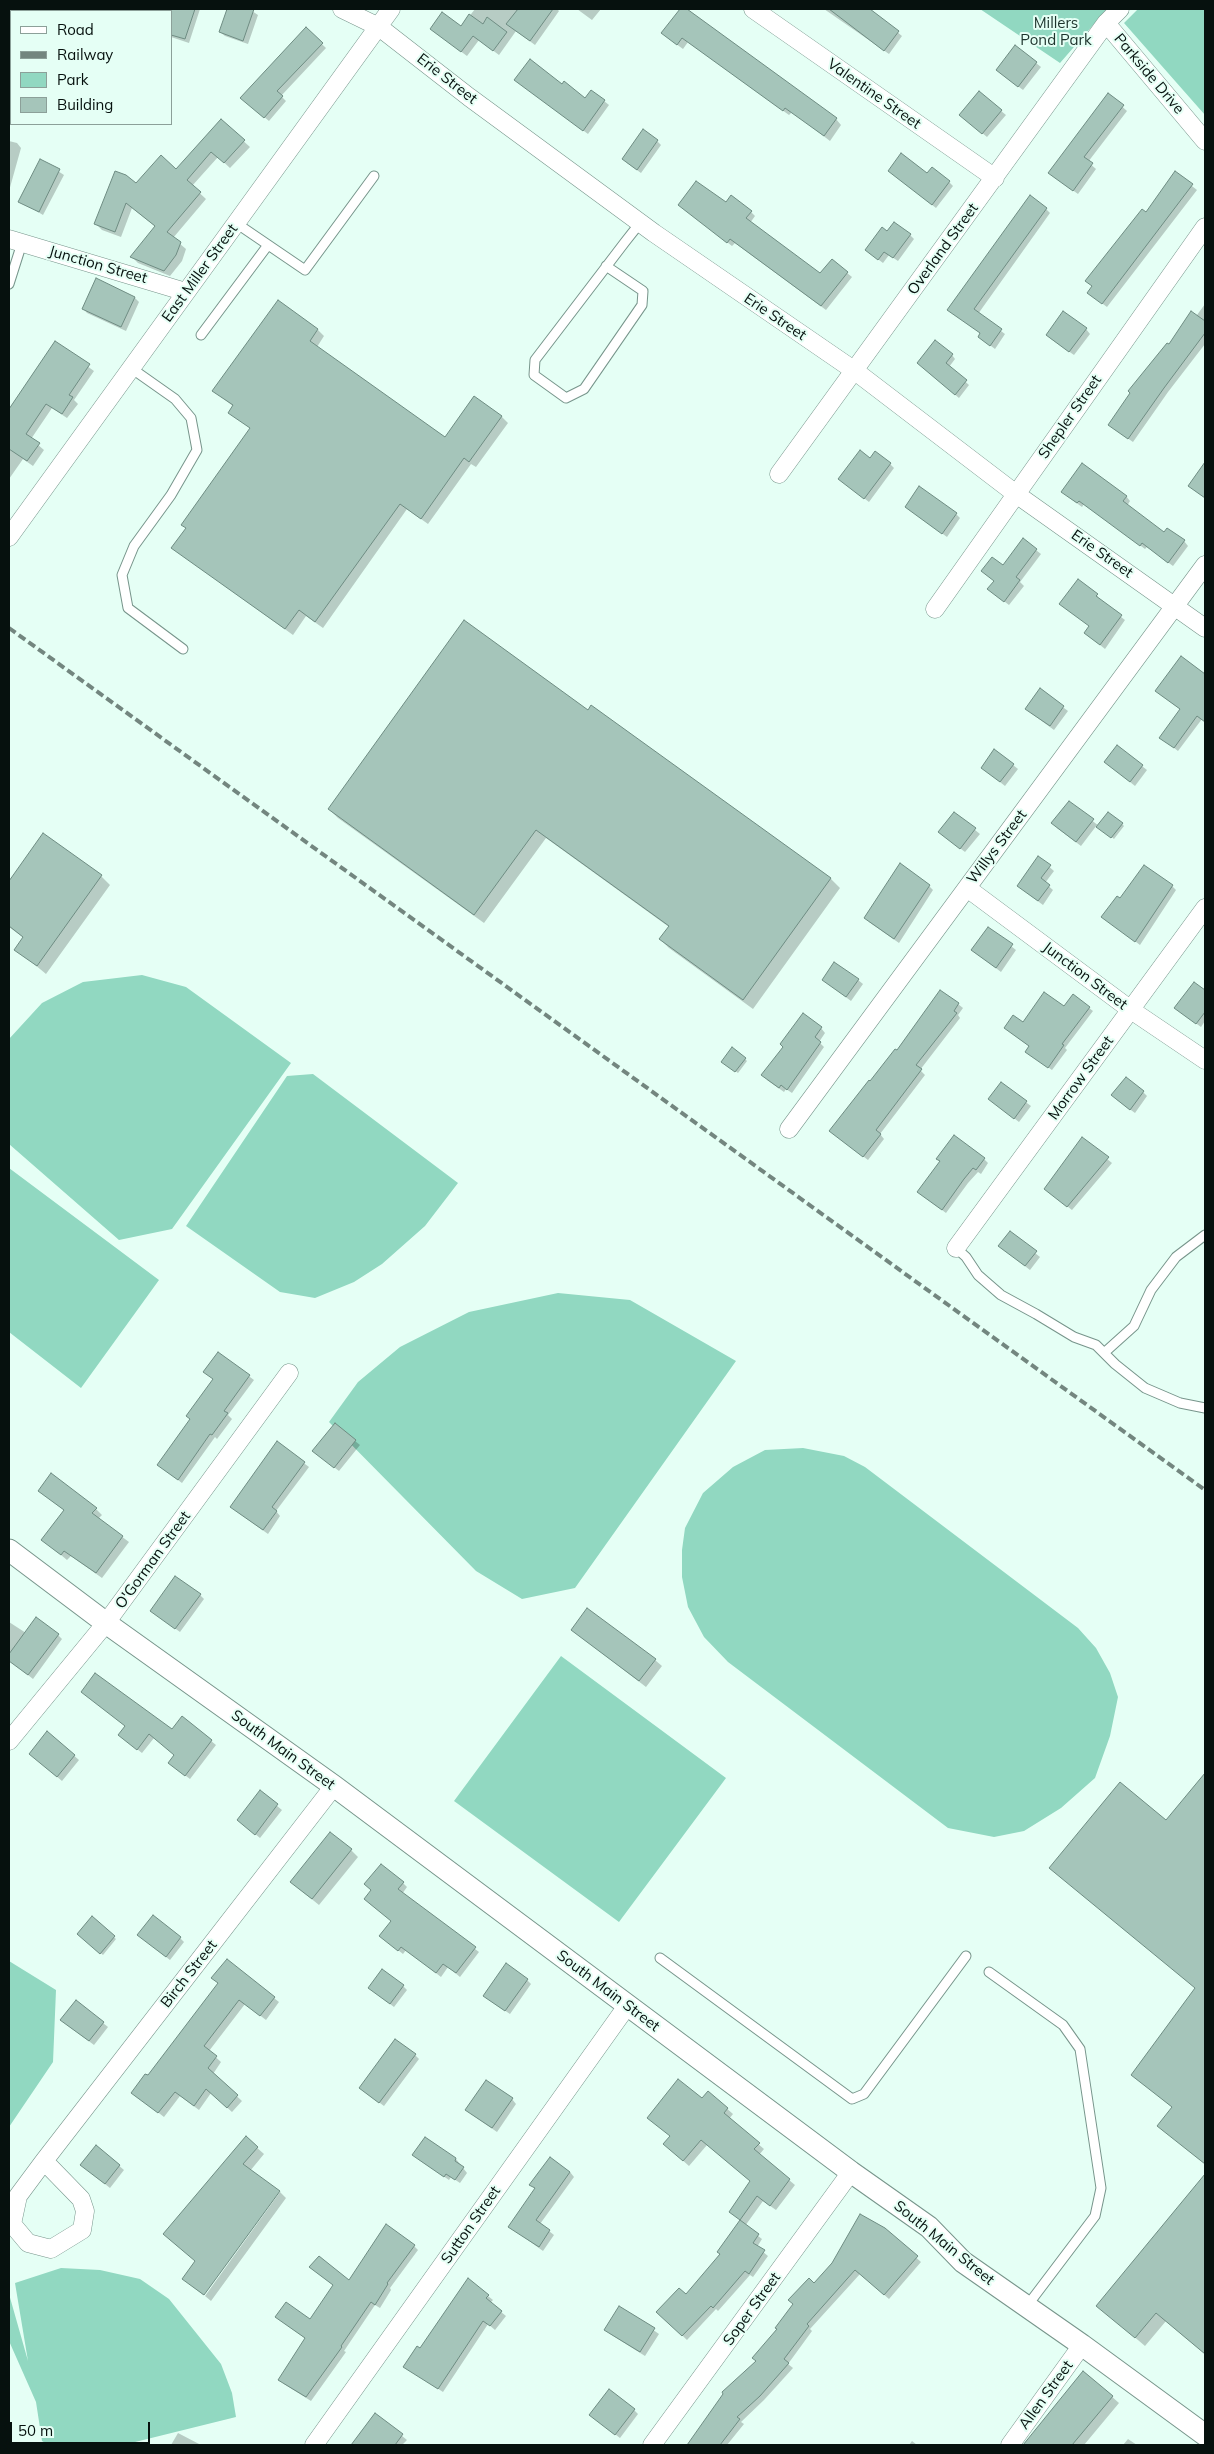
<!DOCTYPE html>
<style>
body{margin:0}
#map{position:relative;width:1214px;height:2454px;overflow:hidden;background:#e5fff5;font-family:Mulish,sans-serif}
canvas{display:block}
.frame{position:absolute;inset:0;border:10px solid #06110e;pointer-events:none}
.legend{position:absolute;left:10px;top:10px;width:162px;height:115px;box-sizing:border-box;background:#e5fff5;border:1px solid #8ca099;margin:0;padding:6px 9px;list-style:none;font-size:15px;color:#06110e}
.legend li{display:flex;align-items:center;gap:10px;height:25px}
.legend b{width:25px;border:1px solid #8ca099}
.scale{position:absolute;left:10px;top:2422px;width:140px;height:22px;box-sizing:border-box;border:2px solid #06110e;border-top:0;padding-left:6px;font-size:15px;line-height:18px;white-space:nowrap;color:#06110e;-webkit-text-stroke:4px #e5fff5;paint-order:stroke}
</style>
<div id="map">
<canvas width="1214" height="2454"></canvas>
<div class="frame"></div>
<ul class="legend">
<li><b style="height:6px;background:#fff"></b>Road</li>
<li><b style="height:6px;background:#73867f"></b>Railway</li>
<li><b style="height:14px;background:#91d8c1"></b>Park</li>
<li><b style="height:14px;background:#a5c5ba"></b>Building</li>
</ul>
<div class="scale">50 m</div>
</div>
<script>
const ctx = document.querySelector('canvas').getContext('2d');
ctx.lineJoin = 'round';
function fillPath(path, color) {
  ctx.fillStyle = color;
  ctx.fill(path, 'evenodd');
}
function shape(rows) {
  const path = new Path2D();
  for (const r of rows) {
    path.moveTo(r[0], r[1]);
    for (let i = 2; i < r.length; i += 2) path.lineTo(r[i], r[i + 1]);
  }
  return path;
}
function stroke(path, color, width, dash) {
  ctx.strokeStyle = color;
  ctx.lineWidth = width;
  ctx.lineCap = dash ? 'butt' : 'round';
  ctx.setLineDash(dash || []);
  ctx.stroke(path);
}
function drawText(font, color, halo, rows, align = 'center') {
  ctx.font = font + ' Mulish,sans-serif';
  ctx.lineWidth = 4;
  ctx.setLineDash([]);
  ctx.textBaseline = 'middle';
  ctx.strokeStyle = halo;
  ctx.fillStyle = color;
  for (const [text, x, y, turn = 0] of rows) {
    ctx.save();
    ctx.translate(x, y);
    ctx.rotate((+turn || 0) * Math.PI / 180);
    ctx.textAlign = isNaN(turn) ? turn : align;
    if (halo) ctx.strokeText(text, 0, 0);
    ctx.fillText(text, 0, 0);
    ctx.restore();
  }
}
const green = shape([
 [980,9,1107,9,1060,63],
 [1138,9,1205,9,1205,115,1124,23],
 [142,975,186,987,291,1063,172,1229,119,1240,9,1144,9,1039,42,1003,83,982],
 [313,1074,458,1183,425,1226,382,1264,354,1282,315,1298,280,1292,186,1226,287,1076],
 [9,1168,159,1280,81,1388,9,1332],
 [558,1293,630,1300,736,1361,575,1588,522,1599,476,1571,329,1422,358,1382,400,1347,469,1312],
 [803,1448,844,1456,865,1467,1078,1628,1096,1648,1110,1673,1118,1697,1110,1736,1095,1778,1061,1808,1024,1831,994,1837,948,1828,728,1662,704,1637,688,1607,682,1577,682,1550,685,1528,703,1493,733,1467,765,1450],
 [561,1656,726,1778,619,1922,454,1801],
 [9,1961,56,1990,53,2062,9,2127],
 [61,2268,100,2270,140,2279,169,2299,221,2364,232,2393,236,2417,123,2445,49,2445,42,2441,36,2402,9,2341,9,2294,28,2361,15,2283]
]);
const shadow = shape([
 [33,9,55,9,55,11,32,11],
 [106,9,200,9,189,43,171,37,171,11,109,11],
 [228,9,249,9,258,15,248,44,225,36,220,32],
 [475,9,557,9,559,11,535,45,516,31,499,55,479,40,467,56,436,33,461,27],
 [577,9,601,9,592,20],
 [681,9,685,9,836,119,841,125,830,141,792,112,789,115,688,42,683,49,668,38,663,33],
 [824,9,869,9,902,36,889,54],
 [306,29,326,48,281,96,286,101,269,121,246,102],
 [1016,47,1041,67,1023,90,1002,74],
 [520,84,562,85,586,99,604,101,609,105,588,134],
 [979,93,1006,115,987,137,965,119],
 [1109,95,1127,111,1088,162,1096,169,1078,194,1054,177],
 [221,121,250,147,230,168,218,157,192,186,206,199,173,238,186,249,182,261,170,276,138,263,132,257,156,227,132,208,121,237,102,230,96,224,136,184,176,171],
 [9,141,17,143,21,148,9,191],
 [657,141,661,145,641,173,627,163],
 [41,160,64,175,43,215,20,201],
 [1175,173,1197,190,1107,307,1088,293,1093,287,1087,281,1146,214],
 [894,175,949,182,953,186,936,208],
 [726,204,751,212,755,216,750,223,820,275,832,261,852,277,826,310,735,243,732,246,679,205],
 [1046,209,1050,213,978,314,1005,334,995,349,979,337,982,334,953,314],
 [887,233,910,235,914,239,898,261,889,255,883,263,871,254],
 [96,280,135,298,139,302,126,331,87,313,83,308],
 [1205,304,1205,344,1168,392,1133,442,1114,429],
 [1086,329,1090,334,1074,355,1051,339],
 [318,330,324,336,317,347,445,439,501,416,508,423,476,467,471,464,428,524,407,509,323,628,306,616,293,635,173,548,187,529,183,525,251,429,230,412,234,407,214,391],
 [55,343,94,371,74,400,78,404,67,418,52,408,31,439,44,450,33,466,23,459,9,479,9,423,13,417,9,412],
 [952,355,955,359,949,367,969,385,959,398,922,367],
 [870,460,890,464,894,468,869,502,839,479],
 [1067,496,1126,496,1130,501,1127,506,1164,534,1184,541,1188,546,1173,566,1147,547,1145,549,1084,504,1082,507],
 [906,507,956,514,960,518,947,537],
 [1023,540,1041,554,1020,582,1024,586,1009,605,993,593,995,581],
 [1097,595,1100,601,1125,620,1105,649,1085,633,1090,626,1065,608],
 [1181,658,1205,676,1205,722,1202,719,1178,751,1161,738,1181,710,1161,695],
 [1040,690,1068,711,1054,730,1031,713],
 [592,707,831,879,840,888,753,1009,669,948,660,939,669,927,546,838,484,923,338,818,329,809,589,712],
 [1117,747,1147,770,1135,786,1105,762],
 [1013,765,1018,769,1005,786,982,768],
 [1069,803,1099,826,1122,824,1124,826,1114,839,1097,825,1081,846,1057,828],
 [954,813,980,834,965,852,944,836],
 [43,835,101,876,110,885,46,974,16,949,24,938,9,927,9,883],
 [1039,858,1054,871,1045,883,1053,890,1043,905,1023,890],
 [929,886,933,890,899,943,869,922],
 [1172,886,1176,890,1140,945,1103,917,1120,900],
 [988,928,1016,950,1001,972,972,950],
 [823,980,858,980,863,984,851,1001],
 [1194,983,1205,992,1205,1021,1201,1027,1180,1012],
 [1073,996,1093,1011,1065,1048,1067,1050,1052,1070,1030,1055,1030,1047,1005,1028,1064,1008],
 [958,1004,963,1008,958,1015,960,1018,920,1070,925,1075,880,1134,884,1139,868,1160,835,1135,870,1083,898,1052],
 [821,1028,825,1033,819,1042,824,1047,792,1093,786,1089,784,1092,767,1080],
 [745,1059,747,1061,738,1073,725,1063],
 [1001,1084,1031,1106,1019,1122,989,1099],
 [1143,1092,1147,1096,1135,1113,1117,1100],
 [1082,1139,1112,1163,1072,1210,1050,1193],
 [984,1159,988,1163,981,1174,978,1172,968,1183,946,1213,923,1196],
 [1010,1233,1040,1257,1030,1270,1004,1250],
 [219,1354,254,1380,228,1415,232,1419,217,1439,215,1437,182,1483,163,1469,214,1380],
 [335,1425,360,1445,339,1471,318,1455],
 [277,1443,309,1467,276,1511,280,1516,268,1534,236,1511],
 [39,1491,96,1509,102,1515,98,1519,129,1542,102,1578,71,1556,67,1560,43,1540,65,1511],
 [200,1595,204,1599,180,1632,151,1611],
 [9,1622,26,1633,58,1635,62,1639,33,1679,9,1660],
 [572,1630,655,1660,662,1666,646,1687],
 [82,1692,173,1731,183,1718,216,1745,190,1779,174,1767,176,1755,154,1738,142,1753,124,1739,126,1726],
 [48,1733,79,1760,62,1781,35,1758],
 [1201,1780,1205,1781,1205,2164,1159,2126,1173,2108,1133,2075,1196,1989,1166,1822],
 [260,1792,282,1810,260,1838,243,1824],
 [351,1850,358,1857,319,1905,298,1888],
 [403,1883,407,1887,402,1894,479,1952,460,1977,448,1967,441,1977,406,1950,403,1954,380,1936,392,1921,370,1904],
 [92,1918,116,1939,103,1955,78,1934],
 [180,1938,184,1942,170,1960,143,1939],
 [227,1961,279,2002,266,2020,245,2004,209,2051,221,2062,213,2074,242,2101,232,2112,211,2093,199,2110,180,2096,164,2117,133,2093,148,2077,219,1984,213,1978],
 [527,1980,531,1984,510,2014,489,2000],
 [403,1986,407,1990,394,2007,374,1992],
 [103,2023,108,2027,94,2045,66,2024],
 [415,2055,419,2059,384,2106,365,2092],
 [708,2092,733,2114,729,2119,764,2149,759,2155,795,2185,776,2210,763,2201,745,2226,762,2239,757,2247,768,2256,753,2277,750,2275,718,2311,716,2309,687,2340,658,2312,686,2296,721,2255,741,2221,731,2212,752,2182,707,2145,689,2166,670,2149],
 [512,2099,516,2104,497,2132,471,2114],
 [246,2138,264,2154,250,2171,278,2191,203,2295,184,2279,196,2262],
 [425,2138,456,2159,467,2173,460,2183,451,2177,449,2180,418,2159],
 [97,2147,124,2170,110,2188,86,2169],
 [570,2172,574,2177,540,2224,554,2235,543,2251,510,2227,536,2189,531,2185],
 [1205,2176,1205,2354,1166,2321,1145,2346,1098,2306],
 [280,2192,286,2198,211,2301,205,2296],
 [884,2229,921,2262,889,2299,860,2274,810,2329,812,2331,788,2364,793,2368,764,2400,741,2422,744,2424,727,2445,688,2445,725,2394,757,2362,814,2285],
 [414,2246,418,2250,390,2288,391,2290,380,2308,375,2305,344,2351,346,2352,311,2401,284,2384,306,2339,276,2317,311,2321,334,2286,315,2271,350,2282],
 [468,2280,493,2300,490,2303,506,2316,495,2330,488,2324,443,2392,405,2367,421,2350],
 [620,2307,659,2334,645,2356,610,2334],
 [1084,2372,1119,2403,1084,2445,1025,2445],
 [634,2410,638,2414,620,2438,595,2419],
 [376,2415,407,2440,402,2445,353,2445],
 [178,2433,201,2445,171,2445],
 [1128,2439,1137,2445,1123,2445],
 [912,2441,917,2445,909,2445]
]);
const building = shape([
 [171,9,195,9,185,39,171,35,171,9],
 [227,9,254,9,243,41,219,32,227,9],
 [518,9,553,9,530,41,506,24,518,9],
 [680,9,687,9,837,118,824,136,785,108,783,111,682,38,677,45,661,33,680,9],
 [829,9,870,9,899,31,884,51,829,9],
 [442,12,461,26,469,14,483,24,487,17,507,32,493,51,473,36,461,52,430,29,442,12],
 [306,27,323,43,277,91,283,96,264,118,240,98,306,27],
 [1015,45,1037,62,1018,87,996,70,1015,45],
 [530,59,562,84,564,81,585,98,591,90,605,100,583,131,514,80,530,59],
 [979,91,1002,110,982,134,959,115,979,91],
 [1108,93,1124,105,1084,157,1093,163,1073,191,1048,173,1108,93],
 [221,119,245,140,224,163,211,152,187,180,201,192,167,232,181,242,176,255,164,271,130,257,155,226,126,203,115,232,94,224,115,171,126,175,136,183,161,155,176,169,221,119],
 [643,129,658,140,637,170,622,159,643,129],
 [901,153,927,173,932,167,950,181,932,205,888,171,901,153],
 [40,159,60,169,39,212,18,202,40,159],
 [1175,171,1193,184,1102,304,1087,293,1092,286,1085,281,1142,209,1146,212,1175,171],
 [696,181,726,202,731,195,752,211,746,218,820,273,832,259,848,272,821,306,730,239,727,243,678,205,696,181],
 [1030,195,1047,208,974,309,1002,329,990,346,978,337,980,333,947,310,1030,195],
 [894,222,911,234,893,258,884,252,878,260,865,250,882,227,887,231,894,222],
 [96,278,135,297,121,327,82,309,96,278],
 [278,300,318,329,310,341,445,437,474,396,502,416,469,462,464,458,421,519,400,504,315,622,299,610,285,629,171,548,186,528,181,525,250,428,228,413,233,405,212,391,278,300],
 [1063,311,1087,328,1069,352,1046,335,1063,311],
 [1191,311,1205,321,1205,333,1164,388,1128,439,1108,425,1130,393,1128,391,1167,343,1169,344,1191,311],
 [935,340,953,354,946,363,967,380,955,395,917,363,935,340],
 [55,341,90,364,69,395,73,397,62,414,46,404,26,434,40,443,27,461,9,449,9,409,55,341],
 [860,450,870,458,875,451,891,463,864,499,838,479,860,450],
 [1205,462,1205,498,1188,486,1205,462],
 [1082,463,1127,496,1123,501,1164,532,1167,528,1185,540,1168,563,1142,543,1140,546,1079,501,1077,503,1061,492,1082,463],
 [919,486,957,513,942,534,905,507,919,486],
 [1023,538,1037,549,1016,577,1020,580,1004,602,987,589,994,581,981,571,992,557,1003,565,1023,538],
 [1078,579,1098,594,1096,596,1122,615,1100,645,1084,633,1089,626,1059,604,1078,579],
 [464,620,588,710,591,705,831,878,743,1000,659,939,669,926,536,830,474,915,328,809,464,620],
 [1181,656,1205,674,1205,722,1197,716,1174,748,1159,738,1180,709,1155,691,1181,656],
 [1040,688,1064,706,1050,726,1025,709,1040,688],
 [1117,745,1143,765,1130,782,1104,762,1117,745],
 [994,749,1014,764,1000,782,981,768,994,749],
 [1069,801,1094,819,1076,842,1051,823,1069,801],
 [954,812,976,828,960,849,938,832,954,812],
 [1108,812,1123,823,1111,838,1096,827,1108,812],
 [43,833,102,875,37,966,14,950,23,937,9,926,9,881,43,833],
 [1038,856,1051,865,1041,878,1050,885,1038,901,1017,886,1038,856],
 [900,863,930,885,894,939,864,918,900,863],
 [1144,865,1173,885,1135,942,1101,917,1117,896,1120,898,1144,865],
 [988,927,1013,944,996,968,971,950,988,927],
 [834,962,859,979,846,997,822,980,834,962],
 [1194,982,1205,990,1205,1012,1196,1024,1174,1008,1194,982],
 [940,990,959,1003,954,1011,957,1013,916,1065,922,1069,876,1130,881,1134,863,1157,829,1131,869,1080,870,1081,895,1049,897,1050,940,990],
 [1044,992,1064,1006,1073,994,1090,1007,1062,1044,1064,1045,1048,1068,1025,1052,1029,1046,1004,1028,1013,1015,1023,1022,1044,992],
 [803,1013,822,1027,815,1037,821,1042,787,1090,781,1085,779,1088,761,1075,783,1047,780,1044,803,1013],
 [732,1047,746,1058,735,1072,721,1062,732,1047],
 [1126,1077,1144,1091,1130,1110,1111,1095,1126,1077],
 [1001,1082,1027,1101,1014,1119,988,1099,1001,1082],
 [954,1135,985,1158,976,1170,973,1168,964,1179,942,1210,917,1192,940,1161,936,1159,954,1135],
 [1082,1137,1109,1157,1067,1207,1044,1189,1082,1137],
 [1010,1231,1037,1251,1025,1266,998,1246,1010,1231],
 [218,1352,250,1375,224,1411,228,1413,212,1435,210,1434,178,1480,157,1465,190,1419,186,1416,213,1379,203,1372,218,1352],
 [335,1423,356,1440,334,1468,312,1451,335,1423],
 [277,1441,305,1462,272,1507,277,1511,263,1530,230,1507,277,1441],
 [51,1473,97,1508,92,1513,123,1536,96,1573,64,1551,61,1555,41,1540,64,1510,38,1491,51,1473],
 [175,1576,201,1594,175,1629,150,1611,175,1576],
 [587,1608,656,1659,639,1681,571,1630,587,1608],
 [36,1617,59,1634,28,1675,9,1661,9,1654,36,1617],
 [95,1673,172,1729,182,1716,212,1740,185,1776,168,1763,174,1755,149,1734,137,1750,118,1735,125,1726,81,1692,95,1673],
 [47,1731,75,1755,57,1777,29,1754,47,1731],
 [1205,1773,1205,2164,1157,2126,1172,2107,1131,2075,1195,1988,1049,1868,1120,1782,1166,1820,1205,1773],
 [260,1790,278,1804,255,1835,237,1820,260,1790],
 [330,1832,352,1849,312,1899,290,1882,330,1832],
 [381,1864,404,1882,398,1889,476,1947,456,1973,443,1964,436,1973,401,1947,398,1951,379,1936,391,1921,364,1899,371,1890,364,1884,381,1864],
 [153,1915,181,1937,166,1957,137,1935,153,1915],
 [92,1916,115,1936,100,1954,77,1934,92,1916],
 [227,1959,275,1997,260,2016,239,2000,204,2046,217,2056,208,2068,238,2095,227,2108,206,2089,194,2106,175,2092,158,2113,131,2093,145,2074,148,2075,218,1983,211,1978,227,1959],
 [506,1963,528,1979,505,2011,483,1996,506,1963],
 [382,1969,404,1985,390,2004,368,1988,382,1969],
 [76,2000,104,2022,89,2041,60,2020,76,2000],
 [395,2039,416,2054,379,2103,359,2088,395,2039],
 [678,2079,702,2098,708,2091,728,2108,724,2113,760,2143,754,2149,790,2179,770,2206,757,2196,740,2220,729,2212,750,2181,701,2140,683,2161,663,2144,670,2136,647,2118,678,2079],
 [486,2080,513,2098,492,2128,465,2110,486,2080],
 [246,2136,258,2147,243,2164,280,2191,204,2295,182,2279,195,2261,163,2234,246,2136],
 [425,2137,456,2158,455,2161,464,2167,455,2180,446,2174,444,2177,412,2155,425,2137],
 [96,2145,120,2165,105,2184,80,2165,96,2145],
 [550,2157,570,2172,536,2220,550,2230,539,2247,508,2227,535,2188,529,2185,550,2157],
 [1205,2174,1205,2354,1156,2313,1135,2338,1096,2306,1205,2174],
 [860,2214,885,2228,918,2256,884,2295,855,2270,807,2324,809,2326,784,2359,789,2363,760,2396,737,2417,740,2419,720,2445,687,2445,723,2394,722,2392,756,2361,752,2358,777,2329,775,2328,793,2304,788,2300,809,2278,814,2283,832,2263,860,2214],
 [740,2220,759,2234,753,2243,765,2250,749,2274,745,2271,713,2308,711,2306,682,2336,656,2312,679,2288,686,2294,720,2254,717,2252,740,2220],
 [386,2224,415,2245,387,2283,388,2284,375,2305,371,2302,341,2346,342,2347,306,2397,278,2380,305,2338,275,2317,286,2302,310,2319,333,2285,309,2267,319,2256,349,2280,386,2224],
 [468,2278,489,2295,486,2298,502,2311,490,2326,483,2321,438,2389,403,2367,417,2346,420,2348,468,2278],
 [619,2306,655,2328,640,2352,604,2330,619,2306],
 [1083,2371,1113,2396,1072,2445,1023,2445,1083,2371],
 [609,2389,635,2409,615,2435,589,2415,609,2389],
 [375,2413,403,2434,395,2445,351,2445,375,2413]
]);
const service = shape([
 [236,223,305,270,374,176],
 [606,266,643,291,642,305,584,389,566,398,534,375,535,360,625,242,640,223],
 [9,284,22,243],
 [201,335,268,245],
 [131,368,175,399,191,418,197,450,171,495,134,546,122,575,128,608,183,649],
 [956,1248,966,1257,978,1275,1001,1295,1036,1314,1074,1337,1096,1345,1115,1364,1145,1388,1180,1403,1205,1408],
 [1104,1353,1134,1326,1151,1290,1176,1257,1205,1235],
 [660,1958,852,2099,864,2094,966,1956],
 [989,1972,1063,2025,1080,2049,1101,2188,1095,2216,1027,2306]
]);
const minor = shape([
 [342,9,379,27,469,97,654,233,855,371,1016,494,1205,628],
 [753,9,995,178],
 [1106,23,1205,141],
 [9,239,186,292],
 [779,474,1106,23,1120,9],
 [9,537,391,9],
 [935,609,1205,227],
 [967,888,1131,1010,1205,1060],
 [789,1129,1205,565],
 [956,1248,1205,908],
 [9,1741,106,1623,289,1373],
 [44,2161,81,2199,85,2211,82,2230,51,2249,28,2243,12,2224,18,2196,44,2161,334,1786],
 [314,2445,627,2006],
 [652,2445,851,2172],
 [1010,2445,1082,2345]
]);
const tertiary = shape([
 [9,1550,106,1623,334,1786,851,2172,929,2227,963,2262,1082,2345,1205,2435]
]);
const rail = shape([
 [9,628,1205,1490]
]);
const parkNames = [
 ["Millers",1056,23],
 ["Pond Park",1056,40]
];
const streetNames = [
 ["Parkside Drive",1149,74,50],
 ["Erie Street",447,79,38],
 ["Valentine Street",874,94,35],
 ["Overland Street",943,249,-54],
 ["Junction Street",98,265,16],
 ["East Miller Street",200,273,-54],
 ["Erie Street",775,317,34],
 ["Shepler Street",1070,417,-55],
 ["Erie Street",1102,554,35],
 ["Willys Street",997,847,-53],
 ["Junction Street",1085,976,37],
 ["Morrow Street",1081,1078,-54],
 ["O'Gorman Street",153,1560,-54],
 ["South Main Street",283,1750,36],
 ["Birch Street",189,1974,-52],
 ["South Main Street",608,1991,37],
 ["Sutton Street",471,2225,-55],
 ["South Main Street",944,2243,39],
 ["Soper Street",752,2309,-54],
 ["Allen Street",1046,2395,-54]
];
fillPath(green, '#91d8c1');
fillPath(shadow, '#0003');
fillPath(building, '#a5c5ba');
stroke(building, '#6e8c82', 1);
stroke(service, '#77958b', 11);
stroke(minor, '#77958b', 19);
stroke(tertiary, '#77958b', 23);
stroke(service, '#fff', 9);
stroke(minor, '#fff', 18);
stroke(tertiary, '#fff', 21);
stroke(rail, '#73867f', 4, [8, 4]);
drawText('15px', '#1d332c', '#e5fff5', parkNames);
drawText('15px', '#06110e', '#e5fff5', streetNames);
</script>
